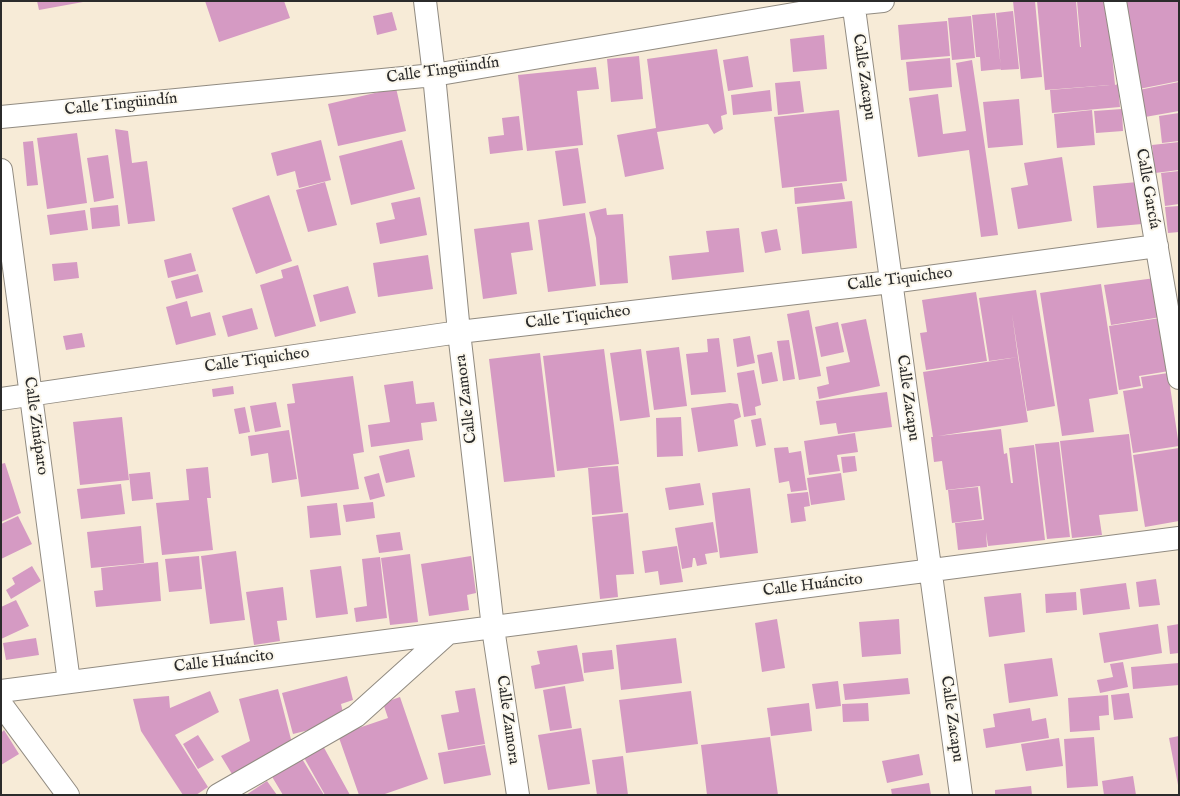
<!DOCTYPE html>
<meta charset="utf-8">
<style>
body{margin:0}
#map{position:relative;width:1180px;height:796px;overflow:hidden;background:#f7ebd7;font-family:"IM FELL English",serif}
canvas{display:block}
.frame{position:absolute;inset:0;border:2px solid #2b2b2b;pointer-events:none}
</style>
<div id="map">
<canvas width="1180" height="796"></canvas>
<div class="frame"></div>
</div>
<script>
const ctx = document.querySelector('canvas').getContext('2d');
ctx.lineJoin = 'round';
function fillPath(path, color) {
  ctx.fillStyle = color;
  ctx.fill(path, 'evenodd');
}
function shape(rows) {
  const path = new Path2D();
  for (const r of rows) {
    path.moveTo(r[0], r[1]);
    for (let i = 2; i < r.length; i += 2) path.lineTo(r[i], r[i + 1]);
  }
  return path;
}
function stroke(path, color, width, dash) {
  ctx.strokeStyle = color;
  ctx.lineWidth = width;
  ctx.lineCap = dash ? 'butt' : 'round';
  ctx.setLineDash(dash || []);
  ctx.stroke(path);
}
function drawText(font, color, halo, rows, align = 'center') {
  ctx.font = font + ' "IM FELL English",serif';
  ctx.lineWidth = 4;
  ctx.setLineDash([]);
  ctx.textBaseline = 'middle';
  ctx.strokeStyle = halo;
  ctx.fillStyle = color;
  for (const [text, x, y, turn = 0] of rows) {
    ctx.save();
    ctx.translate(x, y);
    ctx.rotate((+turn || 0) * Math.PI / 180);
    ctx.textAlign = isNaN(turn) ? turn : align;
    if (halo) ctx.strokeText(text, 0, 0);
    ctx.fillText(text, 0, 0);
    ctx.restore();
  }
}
const building = shape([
 [37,1,83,1,83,2,39,10],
 [205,1,284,1,290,18,219,42],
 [1013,1,1035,1,1042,77,1021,79],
 [1037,1,1076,1,1080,47,1081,47,1077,1,1113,1,1111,44,1115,85,1118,84,1120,107,1052,113,1050,90,1110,85,1045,90],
 [1121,1,1179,1,1179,81,1139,89],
 [1013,11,1019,69,1001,70,996,13],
 [392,12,397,30,377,35,373,16],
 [995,13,1001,69,981,71,980,57,976,57,972,15],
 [971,16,975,58,952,60,948,18],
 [947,21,950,56,901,60,898,25],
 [824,35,827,69,793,72,790,39],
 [717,49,727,114,721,116,723,129,714,134,708,124,657,132,664,169,625,177,617,135,656,128,647,59],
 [639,56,643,99,611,102,607,59],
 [748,56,753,87,728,91,723,60],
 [950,58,952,87,909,91,906,62],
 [972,60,998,235,981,237,969,150,918,157,909,98,938,94,943,134,966,131,956,63],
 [596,67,599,89,577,91,583,145,527,151,518,75],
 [800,81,804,112,778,115,775,83],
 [1179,82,1179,111,1145,117,1139,90],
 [396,88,406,131,338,146,328,104],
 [770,90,772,111,733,115,731,95],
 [1019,99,1023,145,988,148,983,102],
 [1122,109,1123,131,1096,133,1094,111],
 [839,110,847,181,782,188,774,117],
 [1092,110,1095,145,1057,148,1054,114],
 [1179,113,1179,141,1162,143,1159,116],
 [519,116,523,150,490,154,488,137,504,135,502,118],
 [115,129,128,131,132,163,147,161,155,221,128,224],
 [77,133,87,203,47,209,37,138],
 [321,140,331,180,299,188,295,171,277,176,271,153],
 [402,140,415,189,351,205,339,156],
 [33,141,38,185,27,186,23,142],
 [1179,142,1179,170,1155,173,1152,145],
 [578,148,586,203,563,206,555,151],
 [108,155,114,198,94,202,87,158],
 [1062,157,1072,221,1018,229,1011,188,1028,185,1024,163],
 [1179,171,1179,204,1165,206,1161,173],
 [325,182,337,225,308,232,296,190],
 [1138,182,1142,224,1097,228,1093,186],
 [842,183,845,199,795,204,794,188],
 [269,195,292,261,256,274,232,208],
 [420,197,427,235,380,244,376,223,395,219,391,203],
 [852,201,857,248,802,254,797,207],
 [118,205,120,226,92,229,90,208],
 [1179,206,1179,232,1168,233,1165,207],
 [606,208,607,215,623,214,628,283,600,285,596,238,589,212],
 [85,210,88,230,50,235,47,215],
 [585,213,596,286,548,292,538,220],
 [529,222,533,250,511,253,517,294,483,299,474,229],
 [739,228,744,272,672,280,669,256,709,252,706,231],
 [777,229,781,250,765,253,761,232],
 [191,253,196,271,168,278,164,260],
 [428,255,433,289,378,297,373,263],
 [77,262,79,278,54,281,52,264],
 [298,265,316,326,275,337,260,285,283,278,281,270],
 [198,274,203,292,176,299,171,281],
 [1155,278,1161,317,1111,325,1104,285],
 [1101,284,1118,394,1089,399,1094,432,1062,436,1040,293],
 [348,286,356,313,320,322,313,295],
 [1036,290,1055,406,1027,411,1012,314,1018,357,989,361,979,298],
 [976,292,987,361,926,370,920,333,927,332,922,300],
 [187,301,191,317,210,312,216,335,176,345,166,307],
 [252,308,258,329,228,337,222,316],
 [809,310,821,376,799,380,787,314],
 [1160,318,1169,371,1139,376,1141,386,1119,390,1109,326],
 [866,319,880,386,819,399,817,387,829,384,826,367,850,362,841,324],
 [838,322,844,352,821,357,815,327],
 [82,333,85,347,66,350,63,336],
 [750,336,755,363,737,367,733,339],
 [719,338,726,392,691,395,686,354,708,352,707,339],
 [789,340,795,379,783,381,777,341],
 [679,347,687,406,654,410,646,351],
 [604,349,619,464,557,471,543,356],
 [641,349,650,417,620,421,610,353],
 [772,352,778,381,762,384,757,355],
 [540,353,555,477,504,482,489,359],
 [1018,357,1028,422,938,436,1001,429,1004,454,1007,453,1011,483,1013,483,1009,448,1034,445,1045,540,988,546,986,532,987,547,958,550,955,523,984,520,980,486,946,490,942,461,934,462,931,437,933,437,923,372],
 [754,370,761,405,755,407,756,415,744,417,737,373],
 [1168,373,1179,446,1133,453,1123,391,1143,388,1141,377],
 [353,376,364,452,353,454,359,489,301,497,287,404,295,403,292,384],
 [413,381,416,404,434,402,437,421,421,423,423,440,371,447,368,425,390,422,384,385],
 [233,386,234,394,213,397,212,389],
 [887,392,892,427,838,434,836,423,820,425,816,401],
 [276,402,281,427,255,432,250,406],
 [730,403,738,404,741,417,734,420,738,446,698,452,691,408],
 [245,407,250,432,239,434,234,409],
 [122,417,129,480,80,485,73,422],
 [681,417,683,456,657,457,656,418],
 [761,418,766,445,756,447,751,420],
 [289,430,297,479,272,483,268,453,251,456,248,436],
 [855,433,858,452,837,455,840,471,809,475,804,441],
 [1129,434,1138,511,1099,515,1102,535,1072,538,1060,441],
 [1059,442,1070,537,1047,539,1035,444],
 [788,447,789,453,801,451,807,490,791,492,789,481,779,483,774,448],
 [1179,448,1179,521,1145,527,1133,455],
 [409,449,415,477,386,483,379,456],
 [855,456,857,471,843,473,841,457],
 [5,463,21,513,1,522,1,464],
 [618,466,623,512,592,515,588,468],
 [208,467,211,498,207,498,213,550,162,555,156,503,189,500,186,469],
 [150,472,153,499,132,501,129,474],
 [379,473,385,496,370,500,364,477],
 [841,473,845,500,811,505,807,478],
 [700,483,704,505,669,510,665,488],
 [121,484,125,514,81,519,77,489],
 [978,487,982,519,952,523,948,490],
 [750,488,758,553,720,558,712,493],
 [808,492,810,506,804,507,806,521,791,523,787,494],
 [373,502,375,518,346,522,343,505],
 [337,503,341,535,310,538,307,506],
 [628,513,634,574,616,575,618,597,600,599,592,517],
 [18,516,32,544,1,559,1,524],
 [713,522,718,552,705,554,707,564,697,566,695,558,693,558,692,567,682,569,675,528],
 [141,526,144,563,91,568,87,532],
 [400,532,403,550,379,553,376,535],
 [677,546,683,582,660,585,658,571,645,573,642,551],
 [236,551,245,620,210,624,201,556],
 [410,554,418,622,390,625,381,558],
 [199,556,202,589,169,592,165,559],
 [471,556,476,593,467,595,469,610,429,616,421,564],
 [380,557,387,618,356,622,354,608,367,606,362,559],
 [158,562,161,601,96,607,94,591,103,590,101,568],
 [32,566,41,581,11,599,6,590,15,584,12,578],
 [341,566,348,614,316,618,310,570],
 [1156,579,1160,605,1139,607,1136,582],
 [1126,583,1130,609,1083,615,1080,589],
 [283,587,287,620,277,621,280,641,254,645,246,592],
 [1076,592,1077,610,1046,613,1045,594],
 [1021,593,1025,632,989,637,984,597],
 [16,600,29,626,1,639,1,607],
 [777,619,785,668,762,672,755,623],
 [899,619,901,654,862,657,859,622],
 [1158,624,1162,653,1104,663,1099,633],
 [1179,624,1179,653,1170,654,1167,626],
 [36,638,39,655,6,660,3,643],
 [676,638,682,683,621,690,616,645],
 [577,645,584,681,535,689,531,666,540,664,537,651],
 [612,650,614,669,584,673,582,653],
 [1052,658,1058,696,1009,703,1004,664],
 [1123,662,1128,687,1100,693,1097,680,1113,677,1110,664],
 [1179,663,1179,685,1133,689,1131,667],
 [347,676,353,700,341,704,345,721,293,734,282,693],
 [908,678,910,694,845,700,843,684],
 [838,681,841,706,816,709,812,684],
 [565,686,572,728,550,731,543,690],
 [475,688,485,744,448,750,441,715,459,712,455,691],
 [278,689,293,747,235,779,221,756,250,741,239,699],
 [210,691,219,712,175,735,208,787,196,795,183,795,141,731,133,699,169,696,170,708],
 [691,691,698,744,626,753,619,700],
 [1129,693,1133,718,1114,720,1111,695],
 [1108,695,1109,715,1099,716,1100,730,1070,732,1068,698],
 [400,697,428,779,382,795,359,795,338,735,388,718,383,703],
 [809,703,812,731,771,736,767,708],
 [868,703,869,721,843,722,842,704],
 [1030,708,1032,721,1046,718,1049,738,986,748,983,729,995,727,993,714],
 [581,728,590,784,548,790,538,735],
 [4,730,19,754,1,765,1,733],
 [198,735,214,760,198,769,183,744],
 [1179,736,1179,785,1178,785,1169,738],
 [770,737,778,795,707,795,701,745],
 [1094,737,1098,786,1067,788,1064,739],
 [1059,738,1063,766,1026,771,1021,744],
 [322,744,350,795,325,795,302,754],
 [485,745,491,775,444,784,438,753],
 [919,754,923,775,887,783,882,761],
 [623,756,628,795,597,795,592,760],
 [301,757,324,795,283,795,271,775],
 [1133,776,1136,795,1104,795,1102,781],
 [267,781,277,795,246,795],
 [929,783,931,795,892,795,891,789],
 [1031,786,1032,795,995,795,995,790]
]);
const minor = shape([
 [425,1,434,75,459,332,493,628,518,795],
 [853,1,961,795],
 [1115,1,1179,378],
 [1,117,434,75,853,4,883,1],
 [1,170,69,682],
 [1,399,459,332,891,282,1157,246],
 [1,691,1179,538],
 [1,704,68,795],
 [218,795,356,716,447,634]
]);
const streetNames = [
 ["Calle Tingüindín",443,71,-8],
 ["Calle Zacapu",863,77,82],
 ["Calle Tingüindín",121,105,-6],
 ["Calle García",1147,189,80],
 ["Calle Tiquicheo",900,280,-7],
 ["Calle Tiquicheo",578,318,-7],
 ["Calle Tiquicheo",257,361,-8],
 ["Calle Zacapu",907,398,82],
 ["Calle Zamora",467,399,-97],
 ["Calle Zináparo",35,426,82],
 ["Calle Huáncito",813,586,-7],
 ["Calle Huáncito",224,662,-7],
 ["Calle Zacapu",951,719,82],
 ["Calle Zamora",507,720,82]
];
fillPath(building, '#d59ac3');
stroke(minor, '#918b81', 24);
stroke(minor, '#fff', 22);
drawText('16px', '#2b2b2b', '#fbf7ec', streetNames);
</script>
